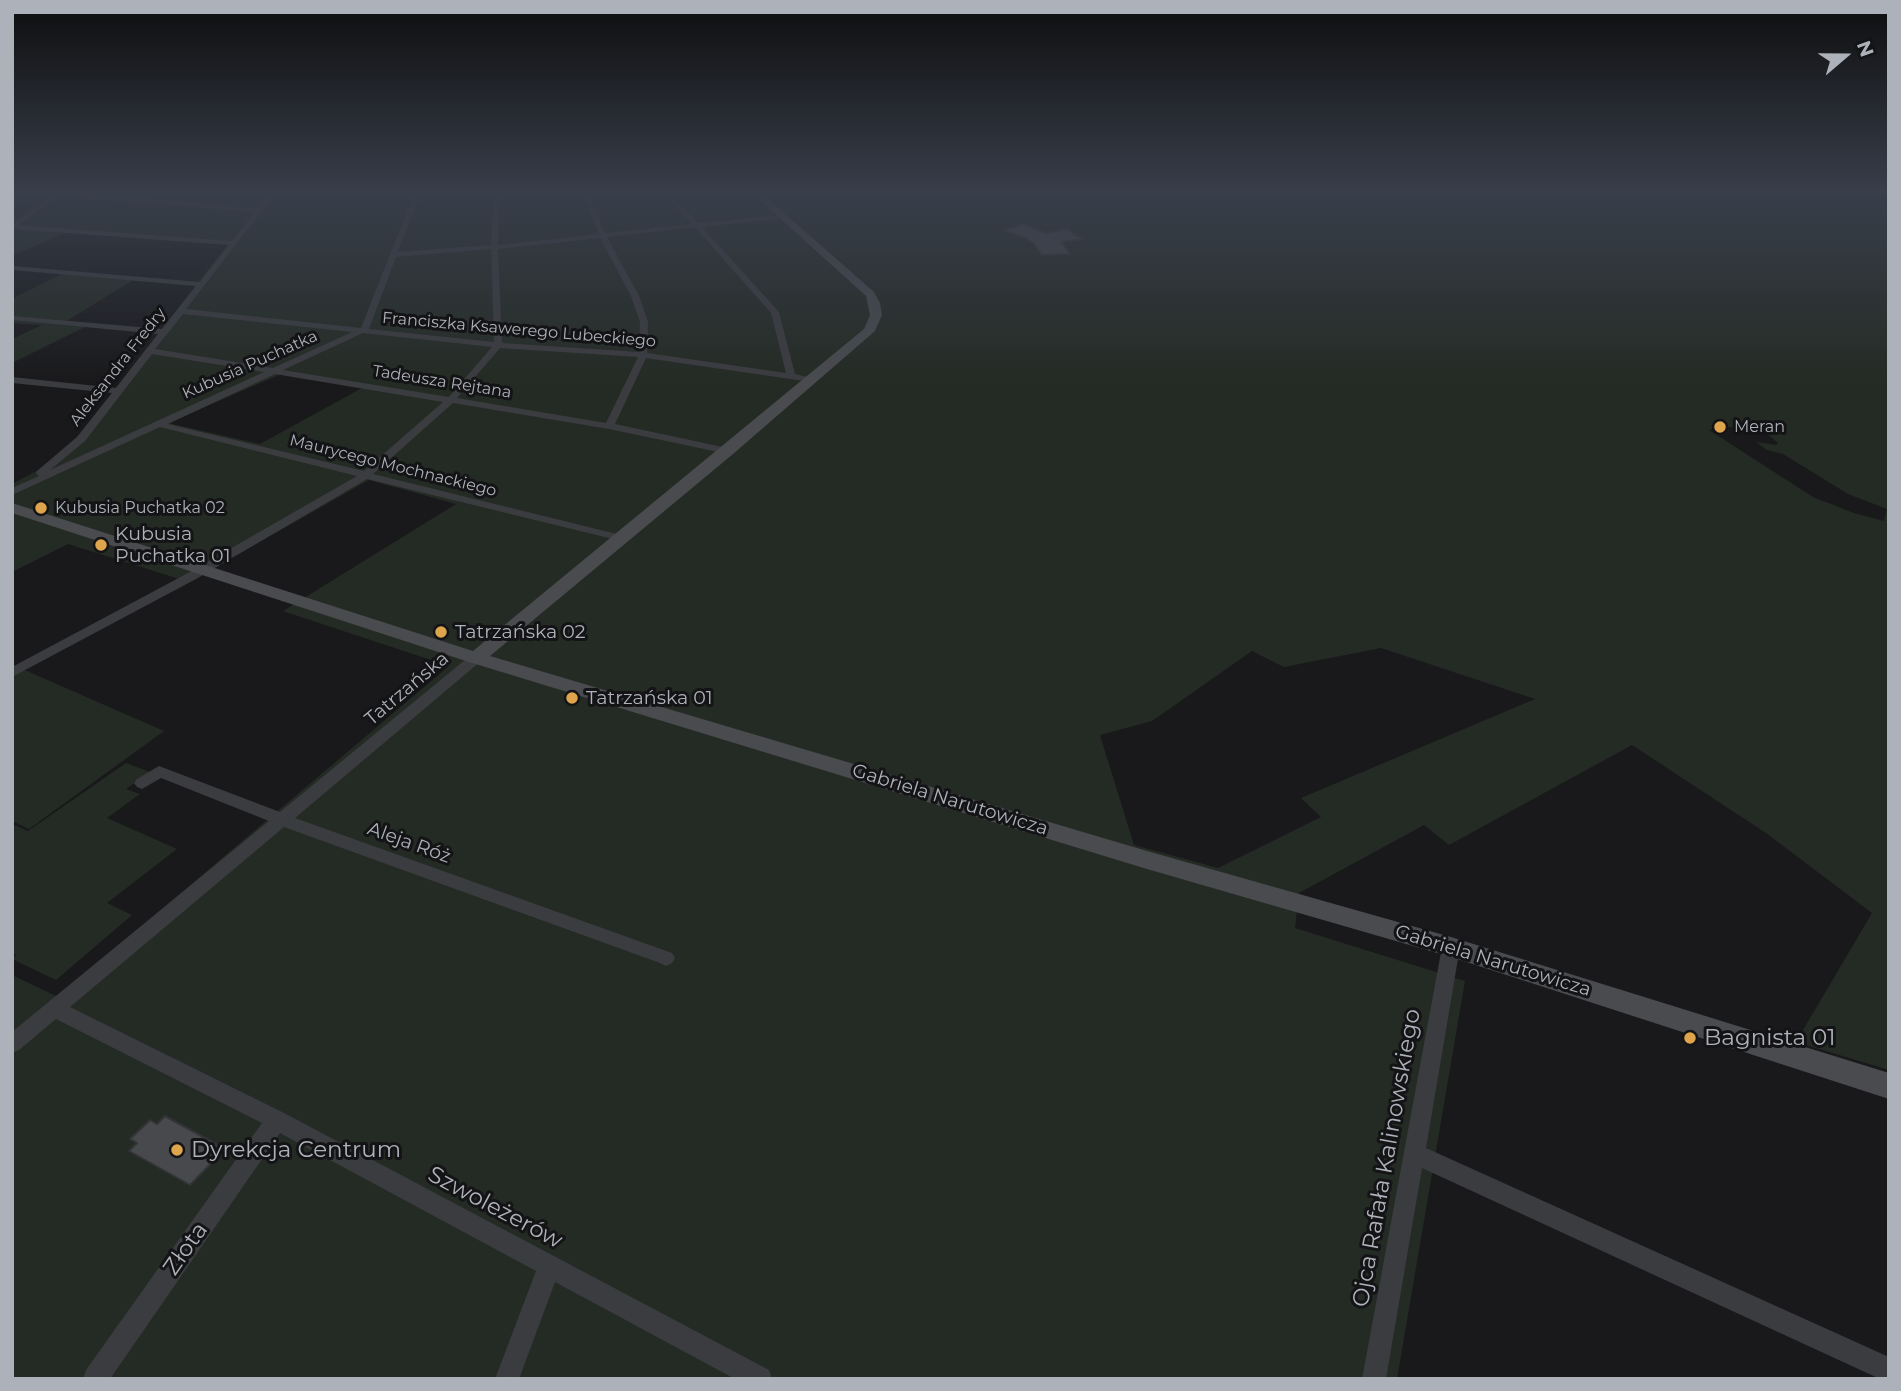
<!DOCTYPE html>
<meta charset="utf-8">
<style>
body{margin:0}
#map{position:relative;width:1901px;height:1391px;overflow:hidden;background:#19191b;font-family:Montserrat,sans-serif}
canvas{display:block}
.frame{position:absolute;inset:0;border:14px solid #adb1b9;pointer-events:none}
.north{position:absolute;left:1810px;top:21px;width:70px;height:70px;-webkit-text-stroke:5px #141416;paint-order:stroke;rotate:70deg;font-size:19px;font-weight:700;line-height:28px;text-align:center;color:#adb1b9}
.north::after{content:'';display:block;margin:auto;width:24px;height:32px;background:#adb1b9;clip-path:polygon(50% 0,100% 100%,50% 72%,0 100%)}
</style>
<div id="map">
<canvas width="1901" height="1391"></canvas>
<div class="frame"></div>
<div class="north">N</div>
</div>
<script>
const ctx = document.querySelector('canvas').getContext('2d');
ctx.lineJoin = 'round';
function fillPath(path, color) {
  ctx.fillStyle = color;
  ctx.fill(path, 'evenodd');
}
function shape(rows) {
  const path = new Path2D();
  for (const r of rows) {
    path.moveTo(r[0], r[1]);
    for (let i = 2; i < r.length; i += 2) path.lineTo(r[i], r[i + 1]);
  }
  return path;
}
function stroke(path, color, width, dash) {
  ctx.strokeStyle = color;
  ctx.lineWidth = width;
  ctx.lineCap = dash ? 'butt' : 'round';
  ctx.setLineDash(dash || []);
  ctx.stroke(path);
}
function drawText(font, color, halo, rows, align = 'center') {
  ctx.font = font + ' Montserrat,sans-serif';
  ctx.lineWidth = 6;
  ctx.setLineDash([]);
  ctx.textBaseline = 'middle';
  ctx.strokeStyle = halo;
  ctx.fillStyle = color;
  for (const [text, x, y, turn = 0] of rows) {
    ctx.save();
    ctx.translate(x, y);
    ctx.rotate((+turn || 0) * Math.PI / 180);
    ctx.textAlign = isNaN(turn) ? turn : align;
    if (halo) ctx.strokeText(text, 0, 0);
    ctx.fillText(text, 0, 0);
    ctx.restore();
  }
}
const green = shape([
 [12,191,1889,191,1889,1070,1796,1042,1872,913,1766,833,1632,745,1449,845,1424,825,1299,893,1295,928,1465,981,1397,1379,12,1379,12,975,58,997,449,666,283,611,456,504,369,480,189,582,68,544,12,572,12,484,44,467,75,440,228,244,68,232,12,256,12,216,30,208,12,207],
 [281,374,362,388,260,444,168,423],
 [1722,426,1759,431,1770,436,1778,443,1777,445,1756,442,1767,450,1783,454,1848,494,1887,509,1884,521,1854,513,1813,497,1709,430],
 [1381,648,1535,699,1301,798,1321,817,1218,868,1134,845,1100,735,1152,721,1252,651,1284,667],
 [62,274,133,280,62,324,85,327,12,363,12,339,42,325,12,323,12,299],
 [12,665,13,665,164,731,29,829,12,821],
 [126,763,150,772,126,789,140,794,107,818,177,849,107,903,132,915,56,980,12,959,16,955,12,953,12,824,28,831]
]);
const building = shape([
 [1023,224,1046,233,1067,229,1083,239,1062,242,1070,254,1042,255,1034,244,1025,238,1003,230,1023,224],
 [165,1116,225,1149,190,1185,129,1151,137,1143,130,1139,150,1120,157,1124,165,1116]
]);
const street = shape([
 [59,191,257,208,271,191,277,191,186,309,361,328,415,191,421,191,398,252,491,245,494,191,500,191,498,245,599,234,581,191,587,191,605,233,692,224,671,200,673,197,698,223,784,215,782,218,702,227,779,312,795,374,816,379,811,382,646,358,615,424,732,449,732,453,728,454,609,429,453,403,373,474,625,536,625,540,621,541,367,479,196,579,12,677,12,667,188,573,357,476,160,427,12,495,12,488,39,476,36,473,37,471,77,437,112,393,12,383,12,377,116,388,158,334,12,320,12,316,162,329,196,286,12,270,12,266,200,282,229,245,12,229,12,224,59,191],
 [59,196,255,212,232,241,18,225,59,196],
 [695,227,771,313,786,373,647,353,648,322,639,296,607,237,695,227],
 [600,238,631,296,640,322,639,352,502,343,498,249,600,238],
 [491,249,494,342,369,329,396,257,491,249],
 [183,314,352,332,273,368,155,349,183,314],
 [363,333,492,347,449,397,283,370,363,333],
 [500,348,638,357,606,423,457,398,500,348],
 [152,354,264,372,50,470,85,441,152,354],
 [275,374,443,402,364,471,168,424,275,374],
 [476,654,483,658,481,661,295,818,672,953,675,958,672,963,666,966,660,963,284,827,70,1007,284,1113,769,1370,772,1379,735,1379,555,1282,519,1379,495,1379,536,1271,280,1133,110,1379,83,1379,86,1370,262,1123,56,1019,19,1050,12,1053,12,1032,269,821,161,778,142,789,137,787,134,783,137,779,159,766,280,812,471,655,476,654],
 [1451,939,1457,942,1460,947,1426,1148,1889,1357,1889,1379,1880,1379,1422,1168,1386,1379,1362,1379,1442,947,1445,942,1451,939]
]);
const secondary = shape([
 [750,191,759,191,874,292,880,303,882,315,875,331,733,454,490,656,1147,851,1451,937,1889,1073,1889,1099,1451,957,1147,869,469,662,12,513,12,503,473,651,864,329,870,315,866,296,750,191]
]);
const markers = [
 [1720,427,7,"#dfa54d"],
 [41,508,7,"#dfa54d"],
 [101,545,7,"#dfa54d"],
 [441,632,7,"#dfa54d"],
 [572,698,7,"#dfa54d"],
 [1690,1038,7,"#dfa54d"],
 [177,1150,7,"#dfa54d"]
];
const farStreetnames = [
 ["Franciszka Ksawerego Lubeckiego",519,330,5],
 ["Kubusia Puchatka",250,365,-24],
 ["Aleksandra Fredry",118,367,-52],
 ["Tadeusza Rejtana",442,382,9],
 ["Maurycego Mochnackiego",393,466,14]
];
const farPoinames = [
 ["Meran",1734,427],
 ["Kubusia Puchatka 02",55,508]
];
const poiNames = [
 ["Kubusia",115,534],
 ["Puchatka 01",115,556],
 ["Tatrzańska 02",455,632],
 ["Tatrzańska 01",586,698]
];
const streetNames = [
 ["Tatrzańska",407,689,-40],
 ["Gabriela Narutowicza",950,800,17],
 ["Aleja Róż",409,843,20],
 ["Gabriela Narutowicza",1493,961,17]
];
const nearPoinames = [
 ["Bagnista 01",1704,1038],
 ["Dyrekcja Centrum",191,1150]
];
const nearStreetnames = [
 ["Ojca Rafała Kalinowskiego",1387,1158,-80],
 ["Szwoleżerów",495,1208,28],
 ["Złota",186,1249,-55]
];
fillPath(green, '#242b24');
fillPath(building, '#48494d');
stroke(building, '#333437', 2);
fillPath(street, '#3b3c40');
fillPath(secondary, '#494b4f');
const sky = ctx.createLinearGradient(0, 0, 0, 385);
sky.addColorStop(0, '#0e0e0f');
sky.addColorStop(0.5, '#383e4a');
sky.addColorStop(1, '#383e4a00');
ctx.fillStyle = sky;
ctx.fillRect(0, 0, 1901, 385);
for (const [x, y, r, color] of markers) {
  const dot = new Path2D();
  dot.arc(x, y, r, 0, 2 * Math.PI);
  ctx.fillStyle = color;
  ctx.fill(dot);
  stroke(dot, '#141416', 2.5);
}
drawText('16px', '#adb1b9', '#141416', farStreetnames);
drawText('16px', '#adb1b9', '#141416', farPoinames, 'left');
drawText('19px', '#adb1b9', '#141416', poiNames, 'left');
drawText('19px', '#adb1b9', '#141416', streetNames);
drawText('23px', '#adb1b9', '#141416', nearPoinames, 'left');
drawText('23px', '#adb1b9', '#141416', nearStreetnames);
</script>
